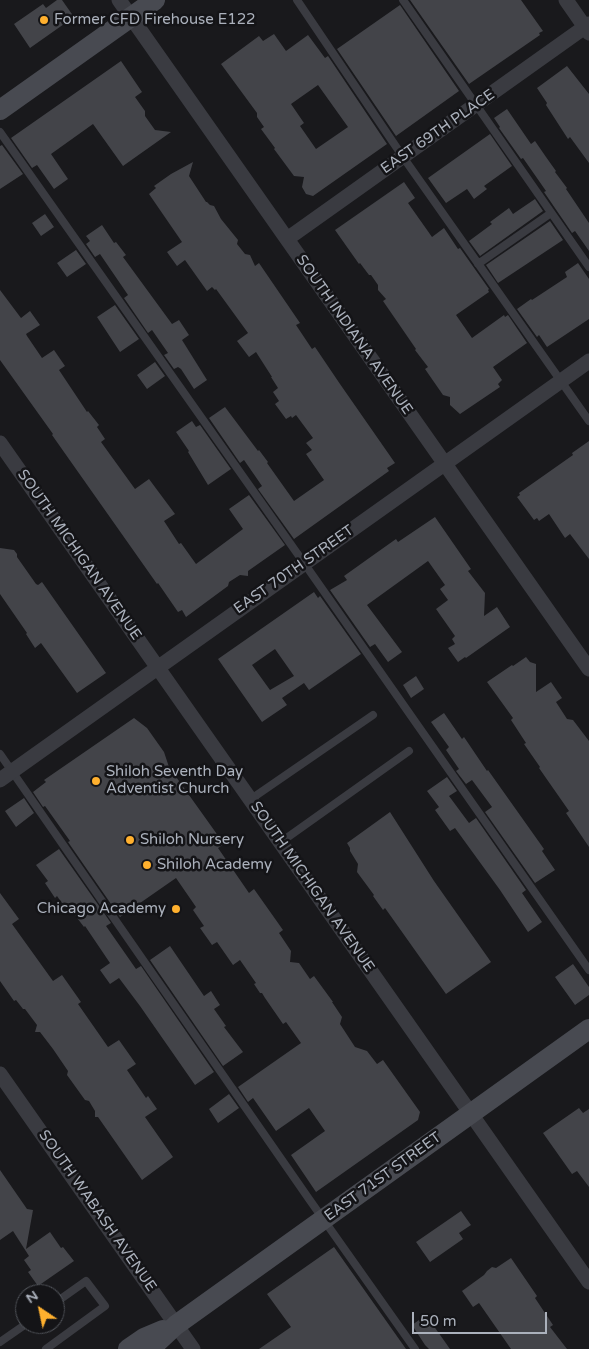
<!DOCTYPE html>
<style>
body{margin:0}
#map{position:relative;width:589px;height:1349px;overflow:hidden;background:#19191c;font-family:"Varela Round",sans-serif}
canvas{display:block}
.north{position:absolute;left:15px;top:1284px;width:50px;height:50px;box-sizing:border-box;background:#141417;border:1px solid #505359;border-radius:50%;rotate:326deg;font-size:14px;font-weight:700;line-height:20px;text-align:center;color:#abb1bc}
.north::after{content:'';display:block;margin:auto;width:18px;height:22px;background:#ffb02e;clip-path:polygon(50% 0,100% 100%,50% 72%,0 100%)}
.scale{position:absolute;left:412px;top:1312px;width:135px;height:22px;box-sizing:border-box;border:2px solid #abb1bc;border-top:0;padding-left:6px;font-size:15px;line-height:18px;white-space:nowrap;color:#abb1bc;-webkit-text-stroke:4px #141417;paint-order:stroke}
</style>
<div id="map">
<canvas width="589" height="1349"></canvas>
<div class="north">N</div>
<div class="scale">50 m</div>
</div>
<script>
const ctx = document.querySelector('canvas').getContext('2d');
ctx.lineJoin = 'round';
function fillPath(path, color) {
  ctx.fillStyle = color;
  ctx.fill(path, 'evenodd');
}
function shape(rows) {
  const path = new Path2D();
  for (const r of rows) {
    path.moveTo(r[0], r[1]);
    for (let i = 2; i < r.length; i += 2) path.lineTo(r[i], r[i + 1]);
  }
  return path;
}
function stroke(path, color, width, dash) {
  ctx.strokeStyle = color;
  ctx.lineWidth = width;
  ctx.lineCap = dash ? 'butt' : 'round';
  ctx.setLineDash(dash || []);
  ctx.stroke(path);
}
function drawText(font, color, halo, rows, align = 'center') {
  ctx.font = font + ' "Varela Round",sans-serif';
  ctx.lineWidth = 5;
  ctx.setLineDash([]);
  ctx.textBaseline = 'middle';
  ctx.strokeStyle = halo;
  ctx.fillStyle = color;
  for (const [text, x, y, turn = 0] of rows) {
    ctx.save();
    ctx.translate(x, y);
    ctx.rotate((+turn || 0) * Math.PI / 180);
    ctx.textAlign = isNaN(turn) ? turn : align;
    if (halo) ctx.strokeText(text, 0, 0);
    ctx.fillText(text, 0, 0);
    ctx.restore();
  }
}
const building = shape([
 [57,0,62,0,74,17,30,48,14,24,43,4,46,8],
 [410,0,521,0,543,31,539,33,540,35,469,84],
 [400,5,459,91,396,136,337,49],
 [274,34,286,51,308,35,325,58,328,56,387,144,313,196,306,194,302,187,304,177,294,176,274,149,275,148,261,129,264,127,257,117,257,113,221,64,259,36,263,41],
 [318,85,348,127,316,149,300,126,304,123,291,104],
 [121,61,142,92,135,97,145,111,145,116,155,130,171,132,123,166,93,124,51,154,68,179,54,189,37,165,32,168,11,138],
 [567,66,589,94,589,163,570,137,568,139,546,105,547,103,537,88],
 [507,109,531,144,535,141,546,157,556,171,555,172,567,188,566,189,589,223,589,251,575,231,572,233,544,192,546,191,523,158,521,159,499,128,500,127,494,118],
 [490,134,512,166,484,186,487,189,474,199,467,189,446,203,428,178],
 [2,145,23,174,0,189,0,146],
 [193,162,189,176,206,202,207,202,210,205,214,206,221,219,238,240,237,244,245,254,250,255,255,266,259,263,300,323,296,325,312,349,315,347,340,384,395,463,387,468,389,471,294,539,258,489,262,486,244,460,240,463,209,418,225,407,258,451,259,450,268,462,267,463,294,501,324,480,306,454,312,450,306,443,313,438,296,415,292,418,291,416,286,419,275,404,279,401,273,392,278,388,271,377,272,377,256,352,249,357,237,341,248,333,216,289,215,290,212,287,207,291,185,260,177,266,167,252,182,242,149,194,156,188,154,186,171,174],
 [404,182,415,198,408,203,432,237,444,228,458,249,460,248,489,289,488,290,489,292,456,315,472,338,504,315,505,317,508,315,527,343,493,367,502,380,498,384,500,387,460,414,450,405,450,397,443,395,425,369,428,367,415,350,416,349,383,301,386,299,378,290,378,285,371,275,369,275,360,263,359,264,335,230],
 [535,199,543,211,480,256,469,241,492,224,490,222,509,208,513,214],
 [45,214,54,227,41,236,32,223],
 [550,221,563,240,498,283,486,265],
 [102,225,114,243,116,242,126,255,123,257,172,324,179,320,189,335,182,340,207,380,194,389,181,369,178,367,174,369,164,355,168,353,152,330,148,333,124,298,128,295,100,254,95,257,86,244,90,241,86,236],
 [76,250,86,264,67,277,57,263],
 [578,263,589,279,589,319,547,347,539,335,537,337,517,309,531,299,532,300,567,277,565,272],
 [0,290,21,318,30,311,40,325,26,334,27,336,42,358,54,350,65,366,59,370,87,412,88,411,99,425,97,427,105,439,101,442,135,489,149,479,175,514,164,521,179,544,181,543,196,564,243,529,229,509,249,495,285,545,248,571,248,576,240,575,229,582,228,586,186,617,182,610,178,612,158,583,157,584,52,435,53,434,0,360],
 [115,305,139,339,120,352,97,317],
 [155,362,165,376,147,389,137,375],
 [192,421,196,427,200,425,231,469,208,485,188,452,189,451,176,432],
 [589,441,589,559,570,534,565,538,549,514,539,521,537,518,534,520,517,497,520,495,519,493,573,455,572,453],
 [435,517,471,569,468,571,485,593,484,616,497,607,510,627,466,658,465,657,458,662,448,648,455,644,452,639,455,636,436,609,448,600,440,589,445,585,428,561,367,605,402,652,388,662,375,644,370,647,330,590,347,580,344,576,372,556,396,539,398,542],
 [0,548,14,550,17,554,17,557,36,584,38,585,42,582,106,673,77,693,41,643,35,648,26,634,27,633,0,594],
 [314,592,318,598,320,596,361,654,309,690,304,683,282,698,287,705,262,722,218,659],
 [275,649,294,676,270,690,252,665],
 [526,657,530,662,536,664,536,692,551,682,562,698,556,702,567,719,573,720,589,741,589,847,566,813,569,811,539,768,540,767,524,744,526,743,511,720,513,718,487,682,512,665,513,666],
 [416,676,424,689,411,698,403,685],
 [444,713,462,739,464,737,487,771,488,770,544,849,542,851,555,870,535,883,485,812,492,807,472,780,466,784,456,771,459,769,446,750,449,747,431,722],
 [134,718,147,728,164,752,169,767,224,844,218,848,249,893,254,889,283,930,279,933,291,951,290,962,299,963,310,979,314,976,333,1002,332,1002,342,1017,340,1024,355,1047,367,1051,377,1064,383,1060,420,1112,418,1120,316,1192,291,1155,325,1131,309,1108,276,1131,253,1098,248,1102,238,1087,301,1043,286,1022,283,1024,265,998,262,993,260,993,254,984,256,983,240,960,233,965,217,942,212,945,200,928,204,926,193,910,196,907,176,878,120,917,68,842,70,841,45,806,43,807,33,792,46,782,44,780],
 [447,777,457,791,449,796,469,823,476,818,526,890,522,893,542,922,528,932,500,890,455,828,450,831,435,810,439,807,427,791],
 [24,798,34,813,16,827,5,811],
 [390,812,434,881,491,962,446,994,385,908,383,910,373,896,374,895,357,872,358,864,350,851,350,848,347,843],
 [59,849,111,923,106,926,136,969,141,966,214,1072,195,1085,140,1006,119,978,110,984,100,970,110,963,85,926,84,927,71,910,68,912,57,896,55,898,45,883,48,881,36,865],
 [0,893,19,919,12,924,53,981,62,975,81,1002,78,1004,108,1047,119,1040,136,1064,127,1070,146,1098,148,1096,157,1109,145,1117,173,1157,142,1180,98,1117,95,1117,95,1111,89,1101,85,1100,67,1075,68,1071,53,1049,40,1032,35,1032,37,1025,25,1009,23,1009,16,1000,14,1001,0,981],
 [170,946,204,996,211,991,220,1005,214,1009,226,1026,224,1027,243,1052,223,1066,150,960],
 [573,964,589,987,589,995,575,1005,555,977],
 [229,1094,239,1108,218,1123,209,1109],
 [579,1108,583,1113,589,1109,589,1187,577,1171,572,1174,543,1133],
 [0,1170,27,1209,33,1210,26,1249,50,1232,61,1248,63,1247,74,1261,38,1286,28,1272,31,1270,24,1260,29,1256,13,1231,0,1240],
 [461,1211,471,1225,459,1233,463,1239,430,1262,416,1242],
 [334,1247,406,1349,259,1349,291,1327,267,1294],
 [511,1258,537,1296,535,1298,553,1325,550,1327,567,1349,511,1349,479,1303,473,1307,462,1291,484,1275,487,1271,492,1267,496,1268],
 [426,1315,450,1349,429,1349,425,1345,412,1325]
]);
const lane = shape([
 [297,0,403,157,589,421],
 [403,0,589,267],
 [0,132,304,563,589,970],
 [478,264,551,213],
 [0,754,309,1199,415,1349],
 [251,799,373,715],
 [281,842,409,751],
 [0,1342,26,1324],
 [46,1349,105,1306,86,1281,55,1303]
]);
const street = shape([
 [119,0,589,669],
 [566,0,589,33],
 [287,239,589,24],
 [0,443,589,1282],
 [0,780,589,361],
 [0,1074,193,1349]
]);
const secondary = shape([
 [0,110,155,0],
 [128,1349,144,1338,163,1330],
 [150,1349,176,1325,589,1029]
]);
const markers = [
 [44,20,5,"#ffb02e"],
 [96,781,5,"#ffb02e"],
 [130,840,5,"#ffb02e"],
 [147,865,5,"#ffb02e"],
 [176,909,5,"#ffb02e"]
];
const poiNames = [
 ["Former CFD Firehouse E122",54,20],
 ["Shiloh Seventh Day",106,772],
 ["Adventist Church",106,789],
 ["Shiloh Nursery",140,840],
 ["Shiloh Academy",157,865],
 ["Chicago Academy",166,909,"right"]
];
const streetNames = [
 ["EAST 69TH PLACE",438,132,-35],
 ["SOUTH INDIANA AVENUE",354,335,55],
 ["SOUTH MICHIGAN AVENUE",79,555,55],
 ["EAST 70TH STREET",294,570,-35],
 ["SOUTH MICHIGAN AVENUE",312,887,55],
 ["EAST 71ST STREET",383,1177,-36],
 ["SOUTH WABASH AVENUE",97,1211,55]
];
fillPath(building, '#434449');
stroke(lane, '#3a3b41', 8);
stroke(street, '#3a3b41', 15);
stroke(secondary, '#484a51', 20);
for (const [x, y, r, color] of markers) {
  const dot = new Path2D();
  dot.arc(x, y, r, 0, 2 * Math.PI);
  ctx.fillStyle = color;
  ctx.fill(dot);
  stroke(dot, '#141417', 2);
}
drawText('15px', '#abb1bc', '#141417', poiNames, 'left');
drawText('15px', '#abb1bc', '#141417', streetNames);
</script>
